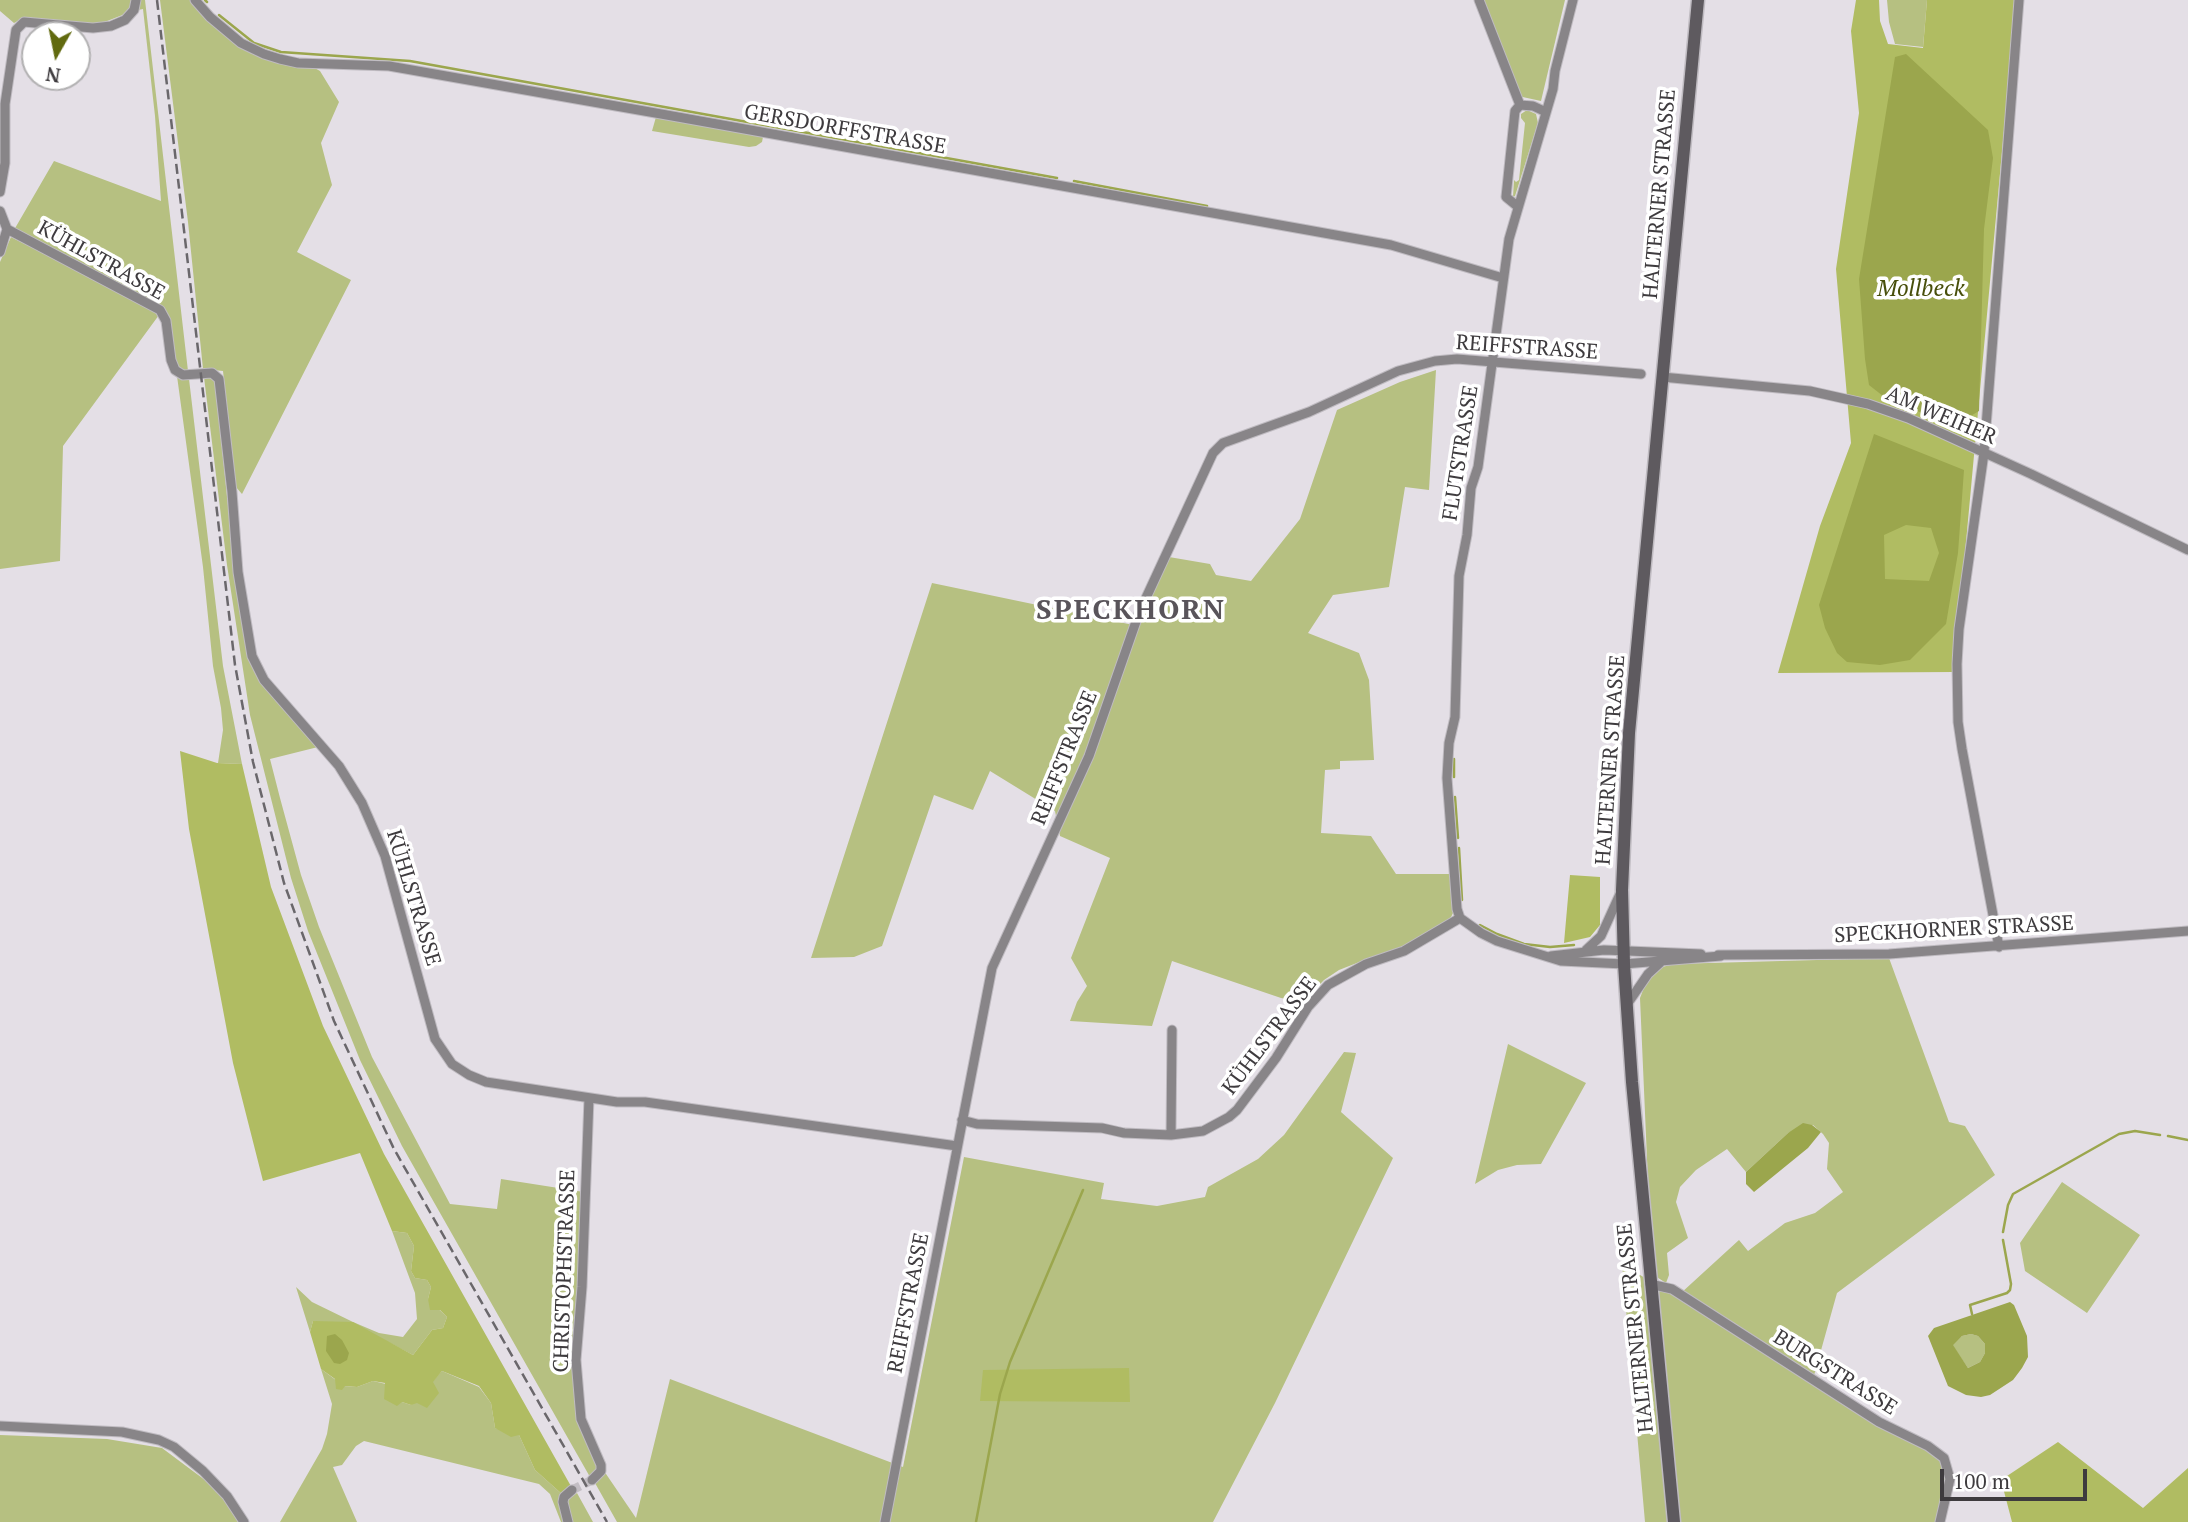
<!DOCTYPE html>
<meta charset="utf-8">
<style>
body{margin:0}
#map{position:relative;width:2188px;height:1522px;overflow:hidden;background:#e4dfe6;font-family:"PT Serif",serif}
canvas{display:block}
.north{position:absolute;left:21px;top:21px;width:70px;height:70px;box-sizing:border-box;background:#fff;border:2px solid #b2b1b2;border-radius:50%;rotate:189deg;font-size:19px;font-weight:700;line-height:28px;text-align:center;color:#3e3b3e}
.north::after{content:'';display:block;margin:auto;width:24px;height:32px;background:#616a0f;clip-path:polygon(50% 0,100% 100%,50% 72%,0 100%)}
.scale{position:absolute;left:1940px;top:1469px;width:147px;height:32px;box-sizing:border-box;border:4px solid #3e3b3e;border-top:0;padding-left:9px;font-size:21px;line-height:24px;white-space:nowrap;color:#3e3b3e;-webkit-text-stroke:5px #fff;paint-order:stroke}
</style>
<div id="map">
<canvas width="2188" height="1522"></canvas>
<div class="north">N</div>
<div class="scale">100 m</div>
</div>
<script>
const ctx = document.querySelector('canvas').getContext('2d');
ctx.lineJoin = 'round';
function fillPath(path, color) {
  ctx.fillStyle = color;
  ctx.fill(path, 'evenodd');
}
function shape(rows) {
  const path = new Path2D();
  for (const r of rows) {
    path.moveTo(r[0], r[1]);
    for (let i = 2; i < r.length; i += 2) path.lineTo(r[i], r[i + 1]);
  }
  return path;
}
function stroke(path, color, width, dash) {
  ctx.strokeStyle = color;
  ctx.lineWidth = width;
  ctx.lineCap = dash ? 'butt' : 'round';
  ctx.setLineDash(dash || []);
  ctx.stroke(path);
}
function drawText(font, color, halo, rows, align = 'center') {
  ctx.font = font + ' "PT Serif",serif';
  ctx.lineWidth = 7;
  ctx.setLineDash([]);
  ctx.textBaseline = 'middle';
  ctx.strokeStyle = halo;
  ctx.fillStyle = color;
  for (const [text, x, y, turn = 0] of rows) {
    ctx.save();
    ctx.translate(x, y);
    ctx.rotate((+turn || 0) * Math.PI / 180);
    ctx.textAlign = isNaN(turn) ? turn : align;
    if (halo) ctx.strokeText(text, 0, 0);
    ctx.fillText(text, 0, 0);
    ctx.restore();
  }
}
const green = shape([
 [0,0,132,0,130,7,125,14,102,23,91,25,25,17,14,23,0,11],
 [140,0,145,0,188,371,184,371,176,366,168,319,14,230,54,161,161,201,155,116,143,9,138,10],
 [160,0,190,0,221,32,250,53,279,63,313,67,320,71,339,102,321,143,332,185,297,252,351,280,242,494,235,486,223,371,203,369,188,222],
 [1482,0,1565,0,1541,101,1518,96],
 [1887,0,1927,0,1923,47,1895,44,1889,22],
 [1527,110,1536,114,1538,123,1515,196,1513,197,1514,180,1516,182,1519,180,1525,123,1521,118,1521,114],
 [656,117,763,137,762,142,756,146,749,147,652,131],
 [11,237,147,305,159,315,63,446,60,561,0,569,0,262],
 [1436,370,1429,490,1405,487,1389,587,1333,595,1308,633,1359,653,1369,680,1374,760,1340,761,1340,769,1325,770,1321,833,1371,836,1396,874,1451,874,1453,913,1450,919,1397,951,1367,959,1339,970,1324,980,1303,1002,1281,998,1172,961,1152,1026,1070,1021,1077,1002,1087,986,1071,958,1110,858,1060,836,1055,811,990,771,973,810,934,795,882,946,854,957,811,958,932,583,1138,626,1169,557,1210,564,1216,575,1251,581,1300,519,1337,410,1400,382],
 [177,376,189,379,223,666,242,764,218,763,223,730,221,708,213,666,203,567],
 [204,377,212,377,215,380,234,564,251,664,261,681,318,747,270,759,280,798,301,875,319,927,372,1057,450,1204,497,1209,501,1179,584,1192,574,1346,580,1419,599,1471,590,1477,402,1146,360,1060,308,931,291,878,250,715,227,565],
 [1889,958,1949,1122,1965,1126,1995,1175,1837,1293,1813,1379,1681,1293,1739,1240,1748,1251,1785,1223,1815,1213,1843,1192,1827,1169,1829,1143,1823,1134,1813,1125,1788,1133,1746,1172,1727,1149,1696,1170,1680,1187,1676,1202,1688,1238,1667,1253,1669,1275,1666,1283,1652,1274,1640,998,1647,980,1659,968,1673,964],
 [1508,1044,1586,1083,1541,1164,1517,1165,1498,1170,1475,1184],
 [1344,1052,1356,1053,1341,1112,1393,1158,1275,1403,1213,1522,617,1522,595,1483,604,1471,636,1518,670,1379,903,1467,964,1157,1104,1183,1101,1199,1157,1206,1205,1197,1208,1187,1258,1159,1284,1135],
 [2062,1182,2140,1235,2087,1313,2025,1271,2020,1243],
 [392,1231,407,1233,414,1246,411,1271,415,1278,427,1280,431,1287,428,1299,447,1317,443,1328,432,1330,413,1355,390,1343,313,1321,310,1332,296,1287,312,1302,353,1322,379,1333,403,1337,417,1319,415,1293],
 [1622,1264,1943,1459,1947,1479,1938,1522,1645,1522],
 [1971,1334,1978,1336,1985,1344,1985,1353,1980,1362,1968,1368,1952,1345,1962,1336],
 [321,1369,344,1386,357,1387,373,1381,386,1384,402,1402,411,1405,442,1371,479,1387,491,1403,495,1428,519,1435,535,1470,563,1495,566,1522,561,1522,550,1494,539,1484,364,1441,356,1446,342,1465,333,1467,357,1522,280,1522,322,1449,327,1434,332,1404],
 [0,1435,107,1439,162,1448,225,1495,243,1522,0,1522],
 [577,1493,593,1522,570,1522,566,1504,568,1499]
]);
const forest = shape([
 [1856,0,1879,0,1880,21,1888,44,1923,48,1927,0,2016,0,1954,672,1778,673,1820,526,1851,443,1836,269,1859,113,1851,31],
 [180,751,217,763,242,764,271,887,323,1026,384,1154,572,1488,563,1495,535,1470,519,1435,511,1437,495,1428,491,1403,479,1386,442,1371,433,1382,439,1393,427,1408,417,1403,411,1405,402,1402,397,1406,384,1399,385,1383,373,1381,357,1387,345,1386,342,1390,336,1389,335,1379,321,1369,310,1332,313,1321,353,1322,413,1355,432,1330,443,1328,447,1317,440,1310,430,1310,428,1299,431,1287,427,1280,415,1278,411,1271,414,1246,407,1233,392,1231,360,1153,263,1181,233,1063,189,829],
 [1570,875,1600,877,1600,925,1590,937,1564,943],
 [1129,1368,1130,1402,980,1401,983,1370],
 [2058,1442,2143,1508,2188,1468,2188,1522,2012,1522,2001,1480]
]);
const water = shape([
 [1906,54,1988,130,1993,158,1984,229,1979,411,1962,421,1940,421,1883,396,1869,385,1865,359,1859,279,1895,57],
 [1874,434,1964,470,1958,553,1946,624,1910,660,1880,665,1847,662,1837,653,1825,628,1819,605],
 [1906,525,1931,528,1939,553,1929,581,1885,579,1884,535],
 [1803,1123,1812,1125,1821,1132,1808,1148,1754,1192,1746,1184,1746,1172,1788,1133],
 [2010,1302,2014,1305,2027,1336,2028,1357,2022,1368,2013,1380,1990,1395,1981,1397,1966,1395,1948,1386,1928,1336,1934,1328],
 [1971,1334,1978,1336,1985,1344,1985,1353,1980,1362,1968,1368,1953,1345,1962,1336],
 [335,1334,342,1340,349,1353,347,1360,340,1364,334,1363,326,1351,327,1336]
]);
const stream = shape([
 [205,0,207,2],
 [219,15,254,43,281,52,410,61,1057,178],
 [1074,181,1207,206],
 [1454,777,1454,759],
 [1455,797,1458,838],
 [1459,848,1462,900],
 [1480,925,1497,934,1524,944,1550,947,1574,945],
 [2168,1136,2188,1140],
 [2003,1232,2008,1205,2013,1194,2119,1134,2135,1131,2160,1135],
 [1972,1314,1970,1305,2007,1293,2010,1290,2011,1284,2003,1240],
 [976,1522,1000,1394,1010,1362,1083,1190]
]);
const streetTunnel = shape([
 [572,1490,592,1480]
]);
const street = shape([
 [195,0,210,17,241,43,264,54,280,59,298,63,389,66,650,112,1391,245,1503,278],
 [1479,0,1520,105],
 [1520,105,1533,106,1546,112],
 [0,192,5,163,5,104,16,30,24,22,93,28,111,26,125,20,134,10,136,0],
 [1517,206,1506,197,1515,111,1520,105],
 [0,211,7,229,0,252],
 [7,229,160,310,166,321,171,360,175,370,183,375,212,373,219,379,232,492,238,572,252,656,264,680,339,766,362,803,385,856,435,1039,452,1064,469,1075,486,1082,617,1102,645,1102,957,1146],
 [1662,377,1810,391,1868,404,1908,418,2031,474,2188,550],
 [1460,918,1457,909,1447,778,1449,743,1455,717,1459,576,1467,535,1471,488,1478,467,1509,239,1553,89,1555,71,1573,0],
 [1999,947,1962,749,1958,722,1957,664,1959,629,1984,453,2019,0],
 [1586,950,1601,936,1620,894],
 [1718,955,1889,954,2188,931],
 [1551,956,1604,950,1701,954],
 [1628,1003,1648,974,1660,963],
 [589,1098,582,1287,576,1360,581,1419,601,1465,601,1471,592,1480],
 [962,1120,977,1124,1102,1128,1124,1133,1171,1135,1203,1131,1229,1117,1237,1110,1276,1058,1308,1007,1328,985,1366,964,1404,951,1460,918,1481,933,1497,941,1561,961,1624,964,1721,956],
 [1171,1135,1172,1030],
 [1650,1284,1672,1289,1879,1422,1928,1446,1944,1458,1950,1479,1940,1522],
 [0,1426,122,1432,159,1440,174,1447,203,1471,227,1496,244,1522],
 [568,1522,563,1502,564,1497,572,1490],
 [885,1522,992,968,1089,756,1139,613,1213,453,1223,443,1309,412,1398,371,1435,361,1457,359,1641,374]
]);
const secondary = shape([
 [1674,1522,1632,1082,1624,964,1622,890,1629,733,1698,0]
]);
const rail = shape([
 [157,0,235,665,253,762,284,883,334,1021,394,1149,607,1522]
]);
const streetNames = [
 ["GERSDORFFSTRASSE",845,130,10],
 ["HALTERNER STRASSE",1660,194,-85],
 ["KÜHLSTRASSE",101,261,29],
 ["REIFFSTRASSE",1527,348,4],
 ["AM WEIHER",1941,416,23],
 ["FLUTSTRASSE",1461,453,-81],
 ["REIFFSTRASSE",1065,758,-68],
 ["HALTERNER STRASSE",1611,760,-86],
 ["KÜHLSTRASSE",413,898,73],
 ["SPECKHORNER STRASSE",1954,930,-3],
 ["KÜHLSTRASSE",1270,1036,-53],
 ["CHRISTOPHSTRASSE",565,1271,-88],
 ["REIFFSTRASSE",909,1303,-79],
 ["HALTERNER STRASSE",1636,1328,-96],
 ["BURGSTRASSE",1835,1373,32]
];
const waterNames = [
 ["Mollbeck",1921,289]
];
const districtNames = [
 ["SPECKHORN",1131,611]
];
fillPath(green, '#b6c081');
fillPath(forest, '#b0bc62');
fillPath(water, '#9ba64d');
stroke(stream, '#9ba64d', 2.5);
stroke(streetTunnel, '#c3bec4', 9, [9, 4.5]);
stroke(street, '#bfbbc1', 11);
stroke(secondary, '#bfbbc1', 15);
stroke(street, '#888588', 9);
stroke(secondary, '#5e5a5f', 12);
stroke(rail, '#6a676b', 2.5, [10, 5]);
drawText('21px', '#3e3b3e', '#fff', streetNames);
drawText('italic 23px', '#484f0b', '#fff', waterNames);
ctx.letterSpacing = '2px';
drawText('bold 28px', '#59545a', '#fff', districtNames);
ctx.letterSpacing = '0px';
</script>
